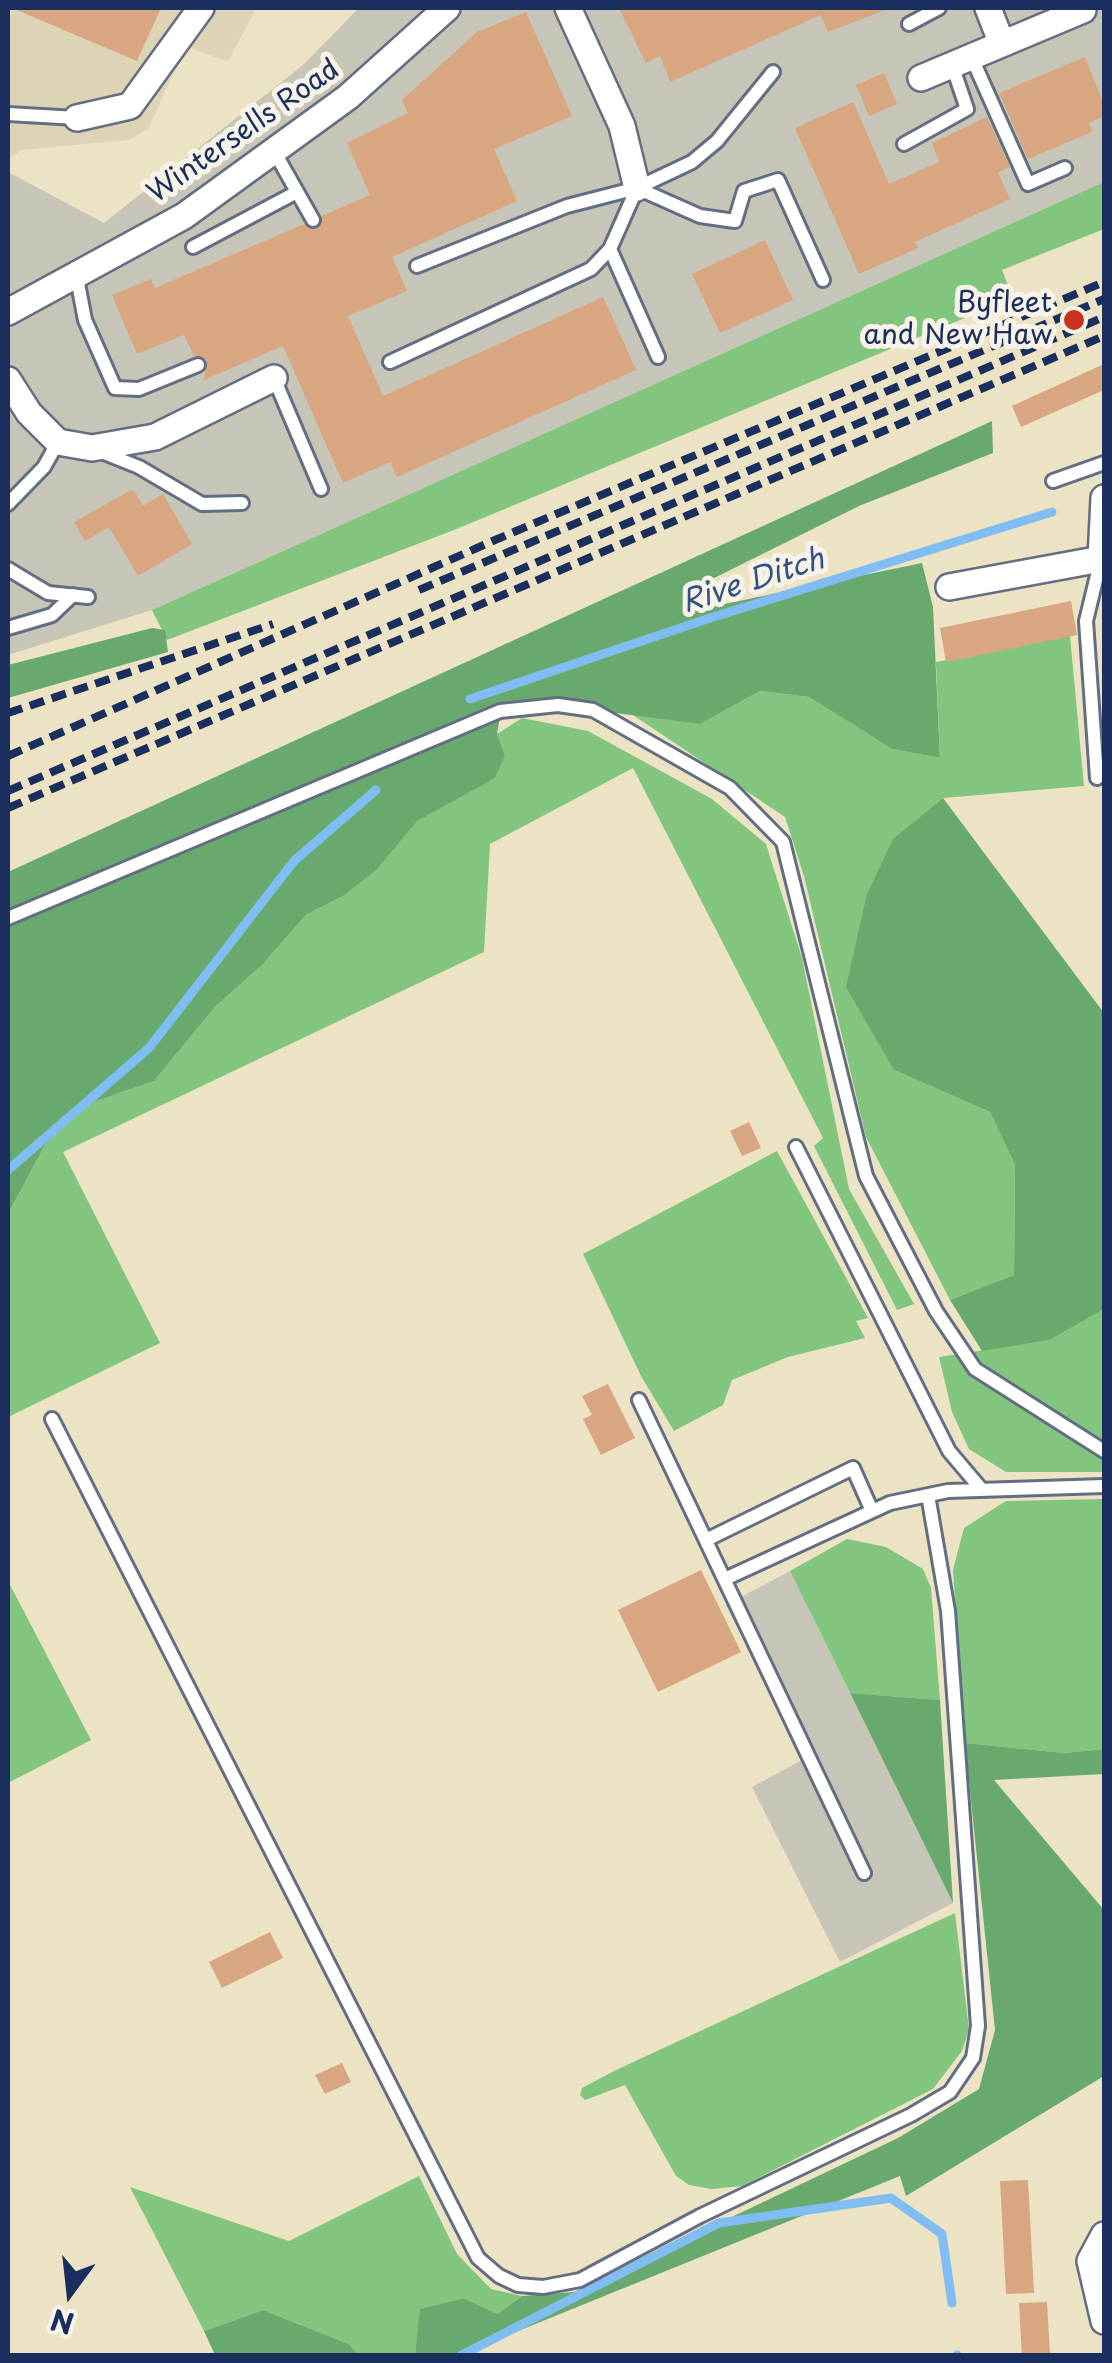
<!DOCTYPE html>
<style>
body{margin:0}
#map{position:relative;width:1112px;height:2363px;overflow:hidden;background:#ece3c4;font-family:"Playpen Sans",sans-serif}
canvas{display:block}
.frame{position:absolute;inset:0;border:10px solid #1b2f5e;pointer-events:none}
.north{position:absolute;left:20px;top:2243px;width:100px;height:100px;-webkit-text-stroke:8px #f7f3e8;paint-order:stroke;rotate:195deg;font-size:28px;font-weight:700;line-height:40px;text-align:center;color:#1b2f5e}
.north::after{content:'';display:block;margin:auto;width:35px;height:45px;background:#1b2f5e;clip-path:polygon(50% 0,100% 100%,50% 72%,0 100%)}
</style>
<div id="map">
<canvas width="1112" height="2363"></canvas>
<div class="frame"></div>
<div class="north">N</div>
</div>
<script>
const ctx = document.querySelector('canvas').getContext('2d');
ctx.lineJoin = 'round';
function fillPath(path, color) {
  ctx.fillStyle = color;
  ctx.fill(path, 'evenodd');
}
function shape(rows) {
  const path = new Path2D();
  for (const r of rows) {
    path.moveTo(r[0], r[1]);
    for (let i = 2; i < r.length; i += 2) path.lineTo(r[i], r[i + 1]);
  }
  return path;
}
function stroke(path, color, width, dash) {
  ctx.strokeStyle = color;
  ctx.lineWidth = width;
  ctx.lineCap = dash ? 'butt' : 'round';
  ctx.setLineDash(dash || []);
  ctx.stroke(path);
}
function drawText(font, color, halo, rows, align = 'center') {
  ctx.font = font + ' "Playpen Sans",sans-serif';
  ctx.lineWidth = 10;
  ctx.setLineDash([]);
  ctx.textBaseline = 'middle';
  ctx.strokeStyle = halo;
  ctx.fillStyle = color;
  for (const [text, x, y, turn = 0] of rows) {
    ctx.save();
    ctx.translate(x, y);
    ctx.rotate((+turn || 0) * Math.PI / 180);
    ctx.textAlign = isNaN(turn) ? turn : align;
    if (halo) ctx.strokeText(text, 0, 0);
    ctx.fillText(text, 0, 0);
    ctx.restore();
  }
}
const built = shape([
 [8,8,256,8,228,62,186,46,148,129,129,140,21,150,8,161]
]);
const industrial = shape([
 [359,8,1104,8,1102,183,152,610,8,655,8,172,104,223,303,65],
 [790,1571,953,1903,840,1962,752,1787,804,1759,726,1605]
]);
const green = shape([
 [1104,182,1104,229,1002,270,1013,298,454,530,167,640,152,610],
 [1070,636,1084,786,943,798,894,839,894,1070,990,1112,1015,1165,1014,1275,950,1300,866,1137,804,876,785,817,630,713,700,724,760,691,809,697,892,749,940,758,936,662],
 [522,718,588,731,712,799,766,844,802,958,849,1189,914,1304,897,1310,814,1146,823,1138,633,768,490,844,484,952,63,1152,160,1343,8,1417,8,1214,45,1145,91,1103,154,1081,215,1007,261,966,306,915,343,896,414,815,494,778,505,755,497,734],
 [777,1151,868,1318,856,1321,865,1338,788,1357,732,1380,723,1405,674,1431,641,1376,583,1254],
 [1104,1309,1104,1472,1006,1472,969,1449,952,1412,939,1357,1050,1340],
 [1104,1499,1104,1749,1064,1753,965,1743,953,1570,964,1528,1006,1501],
 [847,1539,886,1547,923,1569,931,1588,940,1700,850,1693,790,1571],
 [8,1581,91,1740,8,1783],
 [955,1913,969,2029,962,2051,933,2089,742,2186,712,2189,689,2185,676,2176,625,2085,585,2100,580,2095,582,2088,616,2070],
 [419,2176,457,2254,491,2289,522,2296,497,2314,464,2298,421,2309,415,2355,358,2355,349,2344,263,2310,204,2331,130,2187,289,2241]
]);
const forest = shape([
 [992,421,993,453,859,506,684,593,710,607,922,563,933,607,940,758,892,749,809,697,760,691,700,724,593,710,501,711,497,734,505,755,495,778,417,821,377,869,343,896,306,915,261,966,215,1007,154,1081,91,1103,45,1145,8,1214,8,872],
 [152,628,165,630,168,652,8,698,8,665],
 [943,798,1104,1013,1104,1309,1050,1340,982,1351,950,1300,1014,1275,1015,1165,990,1112,894,1070,846,987,867,894,893,839],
 [850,1693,940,1700,953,1903],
 [965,1743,1064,1753,1104,1749,1104,1774,994,1780,1104,1910,1104,2076,906,2196,900,2176,459,2355,415,2355,420,2309,464,2298,497,2314,522,2296,574,2292,898,2138,979,2089,995,2030],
 [263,2310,349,2344,358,2355,215,2355,204,2331]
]);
const stream = shape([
 [470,699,707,619,1052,512],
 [8,1170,149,1048,294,861,376,790],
 [460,2356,719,2223,891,2198,942,2234,952,2303],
 [957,2356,957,2355]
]);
const building = shape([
 [12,8,161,8,137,61],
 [619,8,888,8,888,9,828,32,821,15,670,82,660,56,646,63],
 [526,12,572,116,494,149,517,201,392,257,407,291,348,316,383,396,603,297,636,370,397,477,390,462,343,483,283,346,204,380,207,360,194,356,184,335,137,354,112,295,151,279,155,288,304,224,317,229,322,216,370,195,347,143,408,113,402,100,477,32],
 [1085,57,1104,104,1102,117,1089,123,1092,132,1028,159,999,93],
 [884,73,897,104,869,116,856,85],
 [853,102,889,184,939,162,932,143,987,117,1010,167,998,172,1010,199,915,242,918,248,859,274,795,128],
 [765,240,793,300,720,333,692,274],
 [1104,364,1104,390,1021,427,1012,406],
 [133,489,143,506,163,494,192,544,138,576,109,527,85,541,74,522],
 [1071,601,1077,635,946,662,940,628],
 [749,1122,761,1148,742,1156,730,1131],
 [608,1384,635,1438,601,1455,583,1419,592,1415,582,1396],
 [701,1570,741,1652,658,1692,618,1610],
 [270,1932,283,1958,222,1988,209,1962],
 [342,2063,351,2082,325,2094,315,2075],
 [1028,2180,1034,2293,1006,2294,1000,2181],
 [1047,2302,1050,2354,1022,2356,1019,2303]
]);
const service = shape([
 [909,24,939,8],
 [971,56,1028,184,1065,168],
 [8,114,77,118],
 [904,144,967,109,952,65],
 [274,151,313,220],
 [637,188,700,216,735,221,744,191,778,180,823,280],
 [193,247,297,192],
 [610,249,658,357],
 [417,266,567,206,637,188,692,162,717,141,773,72],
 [76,273,85,320,115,388,139,389,198,365],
 [390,362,591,269,610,249,637,188],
 [274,378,321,489],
 [99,451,139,467,202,504,242,503],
 [1053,481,1104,463],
 [8,504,44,467,58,442],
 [8,569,48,593,88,597],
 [8,628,52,615,73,595],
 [1097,778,1086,621,1101,559],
 [8,918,500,711,558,705,593,710,730,788,783,842,866,1176,936,1311,975,1369,1104,1451],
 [796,1147,949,1451,982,1490],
 [639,1400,864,1873],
 [52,1419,478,2258,499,2276,518,2285,543,2287,580,2280,700,2216,911,2115,950,2092,973,2058,978,2026,948,1611,928,1495],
 [708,1539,853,1468,872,1511],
 [727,1578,890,1503,948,1491,1104,1486]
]);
const minor = shape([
 [568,8,622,126,637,188],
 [988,8,1002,44],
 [921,78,1083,10],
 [77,118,130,106,201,8],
 [8,312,184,216,348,97,447,8],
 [8,380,29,413,58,442,92,448,155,437,274,378],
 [949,587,1101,559,1104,498],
 [1104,2235,1090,2261,1104,2321]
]);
const rail = shape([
 [419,590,1104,299],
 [8,713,273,624],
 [8,756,495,540,1104,282],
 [8,791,1104,317],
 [8,808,1104,336]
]);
const markers = [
 [1074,320,12,"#c8321e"]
];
const streetNames = [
 ["Wintersells Road",244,132,-35]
];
const poiNames = [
 ["Byfleet",1052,304],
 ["and New Haw",1052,336]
];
const waterNames = [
 ["Rive Ditch",753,582,-18]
];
fillPath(built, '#ddd4b6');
fillPath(industrial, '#c7c5b8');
fillPath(green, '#81c57f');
fillPath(forest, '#68aa6e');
stroke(stream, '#7fbdf2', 9);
fillPath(building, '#d8a680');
stroke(service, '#646e82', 18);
stroke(minor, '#646e82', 30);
stroke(service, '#fff', 12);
stroke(minor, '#fff', 25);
stroke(rail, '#1b2f5e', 8, [15, 8]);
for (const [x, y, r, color] of markers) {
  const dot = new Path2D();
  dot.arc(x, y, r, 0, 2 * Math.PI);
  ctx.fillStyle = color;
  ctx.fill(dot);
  stroke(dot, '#f7f3e8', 4);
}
drawText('28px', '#1b2f5e', '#f7f3e8', streetNames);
drawText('28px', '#1b2f5e', '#f7f3e8', poiNames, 'right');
drawText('italic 30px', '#345283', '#f7f3e8', waterNames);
</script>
